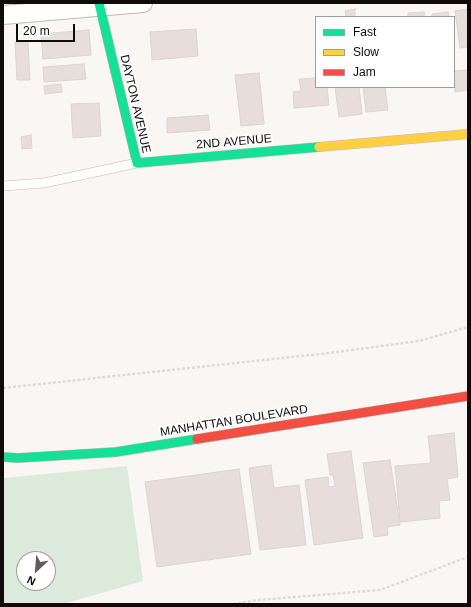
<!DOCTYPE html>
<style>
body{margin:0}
#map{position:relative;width:471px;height:607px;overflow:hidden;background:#faf6f4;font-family:Helvetica,sans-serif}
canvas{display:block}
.frame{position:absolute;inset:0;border:4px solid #0e0b0a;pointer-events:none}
.legend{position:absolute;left:315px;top:16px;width:140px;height:72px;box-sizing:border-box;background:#fff;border:1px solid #9f9d9d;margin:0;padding:5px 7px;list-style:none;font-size:12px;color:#0e0b0a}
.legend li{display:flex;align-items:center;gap:8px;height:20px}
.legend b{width:20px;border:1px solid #9f9d9d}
.north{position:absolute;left:16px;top:551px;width:40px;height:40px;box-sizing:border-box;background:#fff;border:1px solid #9f9d9d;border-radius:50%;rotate:206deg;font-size:11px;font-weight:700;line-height:16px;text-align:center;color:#0e0b0a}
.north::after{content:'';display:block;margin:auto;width:14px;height:18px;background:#615d5c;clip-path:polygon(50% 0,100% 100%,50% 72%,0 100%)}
.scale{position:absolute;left:16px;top:24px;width:59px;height:18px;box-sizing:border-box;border:2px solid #0e0b0a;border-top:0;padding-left:5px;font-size:12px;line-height:14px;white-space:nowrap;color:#0e0b0a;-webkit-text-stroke:3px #fff;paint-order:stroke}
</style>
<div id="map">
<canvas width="471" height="607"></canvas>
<div class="frame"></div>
<ul class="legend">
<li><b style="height:5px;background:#16e098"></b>Fast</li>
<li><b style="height:5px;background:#ffcf43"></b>Slow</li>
<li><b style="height:5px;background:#f24e42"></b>Jam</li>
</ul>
<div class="north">N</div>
<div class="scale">20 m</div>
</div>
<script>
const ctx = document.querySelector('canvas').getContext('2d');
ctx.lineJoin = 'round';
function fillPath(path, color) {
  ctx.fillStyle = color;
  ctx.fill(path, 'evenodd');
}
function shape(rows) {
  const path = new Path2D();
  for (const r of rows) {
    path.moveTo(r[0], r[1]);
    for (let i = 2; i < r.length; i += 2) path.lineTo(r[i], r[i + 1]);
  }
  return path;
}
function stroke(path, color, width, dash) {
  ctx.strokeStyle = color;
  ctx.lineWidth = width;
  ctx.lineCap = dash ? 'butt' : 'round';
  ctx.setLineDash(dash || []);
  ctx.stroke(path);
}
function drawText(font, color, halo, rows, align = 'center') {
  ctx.font = font + ' Helvetica,sans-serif';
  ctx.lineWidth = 4;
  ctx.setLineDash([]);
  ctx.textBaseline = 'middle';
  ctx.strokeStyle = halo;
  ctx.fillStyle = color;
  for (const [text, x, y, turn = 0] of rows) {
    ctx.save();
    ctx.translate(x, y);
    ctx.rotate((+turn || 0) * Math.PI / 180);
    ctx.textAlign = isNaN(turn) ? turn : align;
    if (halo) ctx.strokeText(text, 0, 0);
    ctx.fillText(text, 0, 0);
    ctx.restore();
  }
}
const green = shape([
 [127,466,143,581,63,604,3,604,3,478],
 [24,559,48,559,48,583,24,583]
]);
const building = shape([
 [355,9,355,17,346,17,345,11,355,9],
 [468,9,468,47,460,48,455,11,468,9],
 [424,12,425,17,408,17,408,13,424,12],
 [448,12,449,17,432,17,432,14,448,12],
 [196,29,198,56,152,60,150,32,196,29],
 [89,30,91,55,43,59,41,34,89,30],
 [28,41,30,80,17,80,15,42,28,41],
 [84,64,86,79,44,82,43,67,84,64],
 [468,70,468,90,455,92,454,71,468,70],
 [259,73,264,124,241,126,235,75,259,73],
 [316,78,316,87,327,87,329,105,294,108,293,92,301,91,299,79,316,78],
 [61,84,62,92,45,94,44,86,61,84],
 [335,87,359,87,362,114,339,117,335,87],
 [363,87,385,87,388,110,366,112,363,87],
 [99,103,101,136,73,138,71,104,99,103],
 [208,115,210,130,167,133,167,118,208,115],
 [31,135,32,148,22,149,21,137,31,135],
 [454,433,458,477,447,479,450,500,439,501,440,518,400,522,395,466,431,463,428,436,454,433],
 [351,451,363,538,314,545,305,480,328,477,329,487,335,486,333,475,330,475,327,454,351,451],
 [390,460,400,525,387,527,388,535,374,537,363,463,390,460],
 [271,465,274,488,299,485,306,545,260,550,249,468,271,465],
 [239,469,251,554,157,567,145,482,239,469]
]);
const path = shape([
 [3,388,329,353,419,341,468,327],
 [233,604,258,600,380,590,468,557]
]);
const lane = shape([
 [3,186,44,183,137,163]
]);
const street = shape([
 [3,15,143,3]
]);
const fast = shape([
 [99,3,137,163,319,147],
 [3,457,18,458,116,452,197,439]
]);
const slow = shape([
 [319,147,468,134]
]);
const jam = shape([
 [197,439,468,396]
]);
const streetNames = [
 ["DAYTON AVENUE",135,104,77],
 ["2ND AVENUE",234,142,-5],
 ["MANHATTAN BOULEVARD",234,421,-9]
];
fillPath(green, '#dbeada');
fillPath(building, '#e7ddda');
stroke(building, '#d8d5d4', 1);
stroke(lane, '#bebbba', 10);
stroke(street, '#bebbba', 20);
stroke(fast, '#bebbba', 10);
stroke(slow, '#bebbba', 10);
stroke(jam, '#bebbba', 10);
stroke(path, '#dddcdb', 2.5, [3, 2]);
stroke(lane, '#fefefd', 9);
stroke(street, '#fefefd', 18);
stroke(fast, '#16e098', 9);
stroke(slow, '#ffcf43', 9);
stroke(jam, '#f24e42', 9);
drawText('12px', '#0e0b0a', '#fff', streetNames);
</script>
